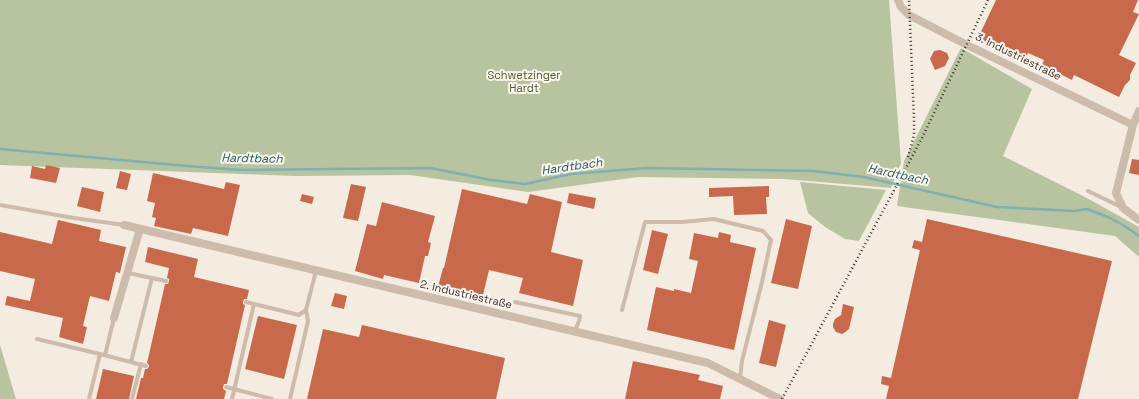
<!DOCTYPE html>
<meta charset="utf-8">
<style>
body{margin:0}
canvas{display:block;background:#f4ebe1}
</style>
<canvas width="1139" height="399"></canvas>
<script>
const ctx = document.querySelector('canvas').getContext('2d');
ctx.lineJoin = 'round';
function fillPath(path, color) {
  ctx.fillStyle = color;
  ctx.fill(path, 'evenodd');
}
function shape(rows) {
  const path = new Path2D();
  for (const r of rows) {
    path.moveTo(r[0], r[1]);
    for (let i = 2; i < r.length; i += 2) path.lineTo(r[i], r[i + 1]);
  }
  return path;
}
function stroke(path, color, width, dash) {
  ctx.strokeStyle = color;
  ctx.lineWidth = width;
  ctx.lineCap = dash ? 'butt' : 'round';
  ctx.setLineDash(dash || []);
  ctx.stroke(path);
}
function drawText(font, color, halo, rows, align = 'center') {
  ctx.font = font + ' "Space Grotesk",sans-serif';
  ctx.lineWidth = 4;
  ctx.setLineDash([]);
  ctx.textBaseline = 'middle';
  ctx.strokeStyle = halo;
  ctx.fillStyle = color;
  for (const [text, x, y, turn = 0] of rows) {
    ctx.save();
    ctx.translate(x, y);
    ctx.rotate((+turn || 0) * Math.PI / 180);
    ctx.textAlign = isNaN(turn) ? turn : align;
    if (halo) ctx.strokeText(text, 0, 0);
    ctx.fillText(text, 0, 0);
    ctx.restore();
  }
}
const green = shape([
 [0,0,889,0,901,163,891,188,785,179,638,177,528,192,410,175,296,176,0,165],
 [961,48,1032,89,1003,156,1085,197,1139,227,1139,257,1115,236,897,206,904,161],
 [800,182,886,190,859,241,845,239,825,227,808,213],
 [0,345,16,399,0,399]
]);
const stream = shape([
 [0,149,187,166,241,170,430,168,491,180,525,184,571,174,647,168,813,171,864,177,997,207,1074,211,1087,209,1108,217,1123,225,1139,236]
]);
const building = shape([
 [996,0,1138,0,1133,12,1139,14,1119,55,1136,63,1130,75,1130,80,1125,85,1119,97,1074,75,1072,80,1042,65,1044,60,1028,53,1024,60,978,38],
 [940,50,947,53,949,58,945,66,935,70,930,59,934,51],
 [1132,159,1139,160,1139,175,1129,173],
 [46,165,60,168,56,183,30,178,32,166,45,169],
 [120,171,131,174,127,190,116,188],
 [153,173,224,189,226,182,240,185,228,236,193,228,191,234,154,226,156,218,152,217,155,203,147,201],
 [351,184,366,187,358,221,343,218],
 [769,186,769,197,766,197,767,214,734,215,733,196,709,197,709,188],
 [82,187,104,192,100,212,77,206],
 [462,189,527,204,530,194,562,202,551,252,583,260,573,306,519,293,523,278,489,270,482,299,438,287,443,268,444,268],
 [569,193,596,198,594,209,567,203],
 [302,194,314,197,312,204,300,201],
 [382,202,435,216,428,242,431,243,428,256,425,256,419,283,384,275,383,279,355,271,367,224,376,226],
 [786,219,812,226,798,289,771,283],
 [927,219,1112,261,1078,399,886,399,889,386,881,384,882,376,891,378,920,250,912,248,914,240,922,242],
 [58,220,101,230,99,241,126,247,120,273,116,272,109,301,90,296,83,326,87,327,83,344,59,337,63,318,5,305,7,296,30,301,35,279,0,271,0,232,52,244],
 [652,230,668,234,658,274,643,270],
 [719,232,731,235,730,242,756,248,734,350,647,330,656,287,674,291,674,289,691,293,698,261,689,259,694,233,718,238],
 [148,247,198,259,194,277,249,290,247,299,244,299,243,302,243,304,245,305,227,384,224,384,223,387,223,389,226,391,224,399,136,399,141,378,143,378,145,369,147,369,149,367,149,365,147,363,163,293,165,284,168,284,169,281,169,279,167,278,169,268,145,262],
 [335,293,347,296,344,309,331,306],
 [843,304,854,307,849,329,844,333,842,334,836,332,833,327,833,324,835,319,841,315],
 [258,316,297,325,284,379,245,369],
 [769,320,786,325,776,367,759,363],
 [362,325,505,358,496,399,307,399,323,329,359,337],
 [633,361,700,375,698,380,723,386,720,399,625,399],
 [103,369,134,376,129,399,96,399]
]);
const lane = shape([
 [1088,191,1121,207],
 [0,205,74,218,124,225],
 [128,273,166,281],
 [246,302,299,315,306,310,316,271],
 [515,302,580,316,579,321,575,331],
 [622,310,645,222,682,222,714,219,763,231,771,240,762,282,742,361,740,378],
 [37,339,100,354],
 [105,355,114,318],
 [131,362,152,278],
 [226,387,272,399],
 [89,399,100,354,146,366],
 [132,399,141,364],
 [232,399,254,304],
 [290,399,308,321,306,310]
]);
const street = shape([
 [898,0,901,7,909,15,967,45,1133,125],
 [1139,111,1133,125,1116,193,1123,208,1139,220],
 [124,225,708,363,780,399],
 [114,318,140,229]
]);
const rail = shape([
 [908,157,914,135,914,119,909,0],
 [782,399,921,140,988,0]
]);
const streetNames = [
 ["3. Industriestraße",1018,57,26],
 ["2. Industriestraße",466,295,13]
];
const parkNames = [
 ["Schwetzinger",524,76],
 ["Hardt",524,89]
];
const waterNames = [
 ["Hardtbach",252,159,1],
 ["Hardtbach",572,167,-8],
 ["Hardtbach",898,175,12]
];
fillPath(green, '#b8c4a0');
stroke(stream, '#7fb0b2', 2.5);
fillPath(building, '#c8694b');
stroke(lane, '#cdbbac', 4);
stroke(street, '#cdbbac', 8);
stroke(rail, '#3b302b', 2.5, [1, 3]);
drawText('11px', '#3b302b', '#fbf5ee', streetNames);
drawText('11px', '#4a5a2e', '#fbf5ee', parkNames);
drawText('italic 12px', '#1f5a5e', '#fbf5ee', waterNames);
</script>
